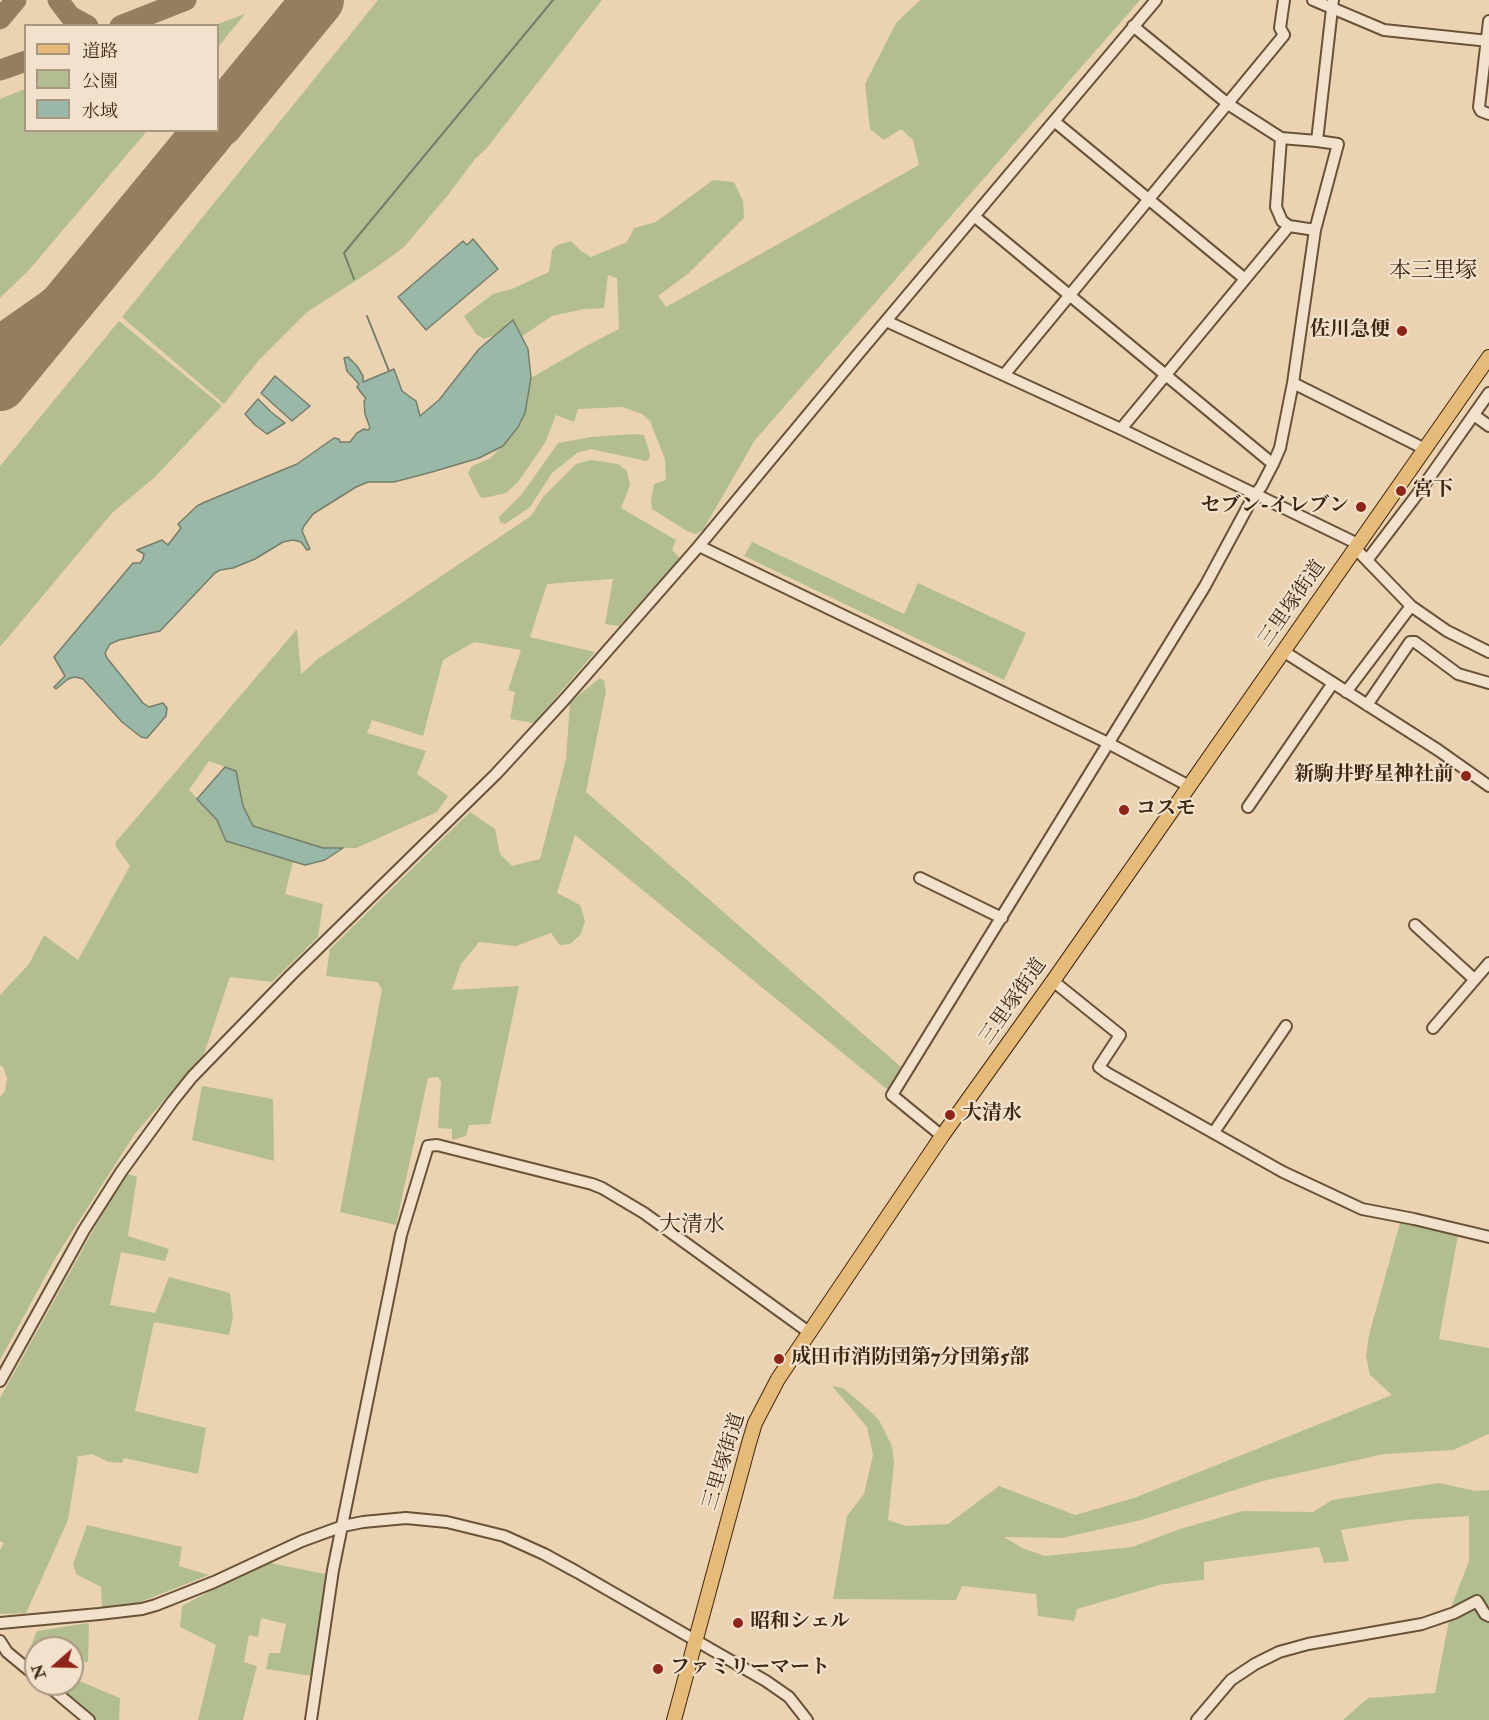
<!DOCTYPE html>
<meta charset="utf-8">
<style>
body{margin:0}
#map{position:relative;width:1489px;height:1720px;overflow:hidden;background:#ebd3b2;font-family:"IM FELL Double Pica","Noto Serif JP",serif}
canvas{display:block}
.legend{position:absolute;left:24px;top:24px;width:195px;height:108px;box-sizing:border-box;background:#f2e2cd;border:2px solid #aa9781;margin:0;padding:8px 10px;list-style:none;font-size:18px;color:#3f270e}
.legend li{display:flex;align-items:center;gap:12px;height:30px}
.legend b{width:30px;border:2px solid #aa9781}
.north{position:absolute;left:24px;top:1636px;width:60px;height:60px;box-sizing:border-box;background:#f2e2cd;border:2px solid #aa9781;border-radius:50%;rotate:250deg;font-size:16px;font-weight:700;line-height:24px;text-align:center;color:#3f270e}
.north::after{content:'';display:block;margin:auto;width:21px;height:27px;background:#8f2418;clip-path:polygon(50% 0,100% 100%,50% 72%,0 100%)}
</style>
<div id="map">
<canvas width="1489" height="1720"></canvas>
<ul class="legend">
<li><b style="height:8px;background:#e6ba79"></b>道路</li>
<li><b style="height:16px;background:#b2be90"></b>公園</li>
<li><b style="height:16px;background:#99b8a8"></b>水域</li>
</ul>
<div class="north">N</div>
</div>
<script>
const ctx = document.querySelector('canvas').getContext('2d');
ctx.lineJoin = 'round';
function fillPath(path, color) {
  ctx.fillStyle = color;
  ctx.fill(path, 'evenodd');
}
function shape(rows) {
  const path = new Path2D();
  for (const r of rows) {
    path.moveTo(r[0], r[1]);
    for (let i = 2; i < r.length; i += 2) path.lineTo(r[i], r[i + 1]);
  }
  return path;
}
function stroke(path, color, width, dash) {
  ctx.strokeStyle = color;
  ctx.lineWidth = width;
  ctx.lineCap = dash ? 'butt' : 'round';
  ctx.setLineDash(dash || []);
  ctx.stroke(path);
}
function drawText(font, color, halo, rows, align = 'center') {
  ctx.font = font + ' "IM FELL Double Pica","Noto Serif JP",serif';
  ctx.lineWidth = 4.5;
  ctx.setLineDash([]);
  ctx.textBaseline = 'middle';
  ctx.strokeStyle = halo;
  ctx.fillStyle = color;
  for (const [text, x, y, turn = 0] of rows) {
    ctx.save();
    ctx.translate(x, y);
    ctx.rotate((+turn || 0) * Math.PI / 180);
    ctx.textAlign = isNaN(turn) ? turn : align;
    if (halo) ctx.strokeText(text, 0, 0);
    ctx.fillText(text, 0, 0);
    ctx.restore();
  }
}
const green = shape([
 [378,0,602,0,486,149,475,159,448,195,404,247,374,269,307,312,259,360,224,404,122,317],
 [920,0,1140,0,755,440,703,530,696,534,687,531,652,509,651,501,654,484,666,480,665,459,650,421,642,414,622,407,578,409,574,422,556,415,545,443,518,482,506,493,484,498,480,497,468,473,472,466,489,459,503,446,528,397,531,378,588,345,619,329,617,278,608,275,604,308,584,309,552,316,521,337,513,320,495,335,484,339,476,334,464,316,493,294,512,289,549,272,552,250,557,245,571,241,581,251,591,257,627,242,634,228,656,222,713,180,734,182,743,201,744,218,689,273,658,296,666,307,919,165,913,140,901,129,884,140,870,129,865,84,896,23],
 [245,14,218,47,218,26,215,25],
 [25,89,26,130,147,131,29,270,0,298,0,99],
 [119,321,222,406,154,478,112,513,0,647,0,466],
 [634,434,644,435,650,454,649,459,646,461,591,449,577,453,552,473,530,507,505,524,500,522,499,517,522,494,558,443,591,437],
 [591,460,618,464,627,471,630,485,621,508,676,540,672,550,680,558,619,626,605,624,613,579,547,584,530,637,595,652,534,723,510,719,515,692,508,690,521,650,474,642,443,660,423,736,372,720,367,733,426,751,417,774,448,796,437,812,356,848,323,848,253,826,243,806,236,771,209,761,189,790,217,820,226,841,293,862,285,894,323,904,318,937,272,982,230,977,204,1054,134,1135,56,1257,0,1360,0,1097,5,1091,7,1078,3,1067,0,1065,0,995,29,964,44,935,78,960,130,866,116,847,115,843,297,629,301,674,319,658,531,516,543,497,576,464],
 [752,542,904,614,918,583,1026,633,1004,680,744,556],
 [600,678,604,681,606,691,586,792,901,1067,888,1090,575,835,557,893,580,905,585,921,581,934,570,944,560,945,551,933,516,946,479,942,461,964,452,990,519,986,490,1124,469,1125,466,1136,452,1140,452,1129,438,1128,441,1082,438,1077,428,1078,396,1225,340,1212,382,989,377,982,326,976,330,949,470,812,495,829,500,854,512,866,540,859,566,759,570,702],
 [202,1086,273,1099,274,1161,192,1140],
 [125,1173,137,1177,128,1236,169,1249,165,1261,121,1252,110,1305,155,1313,169,1277,230,1293,233,1317,229,1335,154,1322,135,1411,206,1428,198,1474,124,1458,122,1463,109,1462,92,1454,76,1457,78,1459,68,1520,26,1613,0,1614,0,1550,4,1543,0,1541,0,1398],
 [1400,1223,1458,1235,1439,1339,1489,1348,1489,1434,1453,1450,1384,1454,1263,1481,1141,1520,1062,1538,1004,1537,1022,1548,1045,1556,1132,1547,1180,1529,1243,1511,1313,1512,1332,1500,1439,1483,1475,1491,1489,1490,1489,1720,1343,1720,1368,1698,1435,1693,1452,1605,1469,1561,1469,1516,1407,1520,1341,1530,1349,1561,1324,1563,1319,1547,1204,1562,1204,1580,1163,1584,1077,1609,1074,1621,1038,1616,1036,1594,962,1586,956,1600,833,1599,847,1516,864,1494,873,1455,867,1427,832,1386,843,1388,871,1412,879,1420,892,1446,894,1463,888,1520,906,1526,948,1524,999,1486,1075,1515,1134,1498,1392,1395,1370,1375,1366,1356,1369,1335],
 [87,1525,182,1547,179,1566,209,1575,135,1604,102,1607,101,1587,76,1574,73,1564],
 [265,1562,330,1575,312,1676,266,1669,269,1653,280,1653,286,1624,261,1618,258,1637,249,1635,244,1662,257,1666,243,1720,198,1720,216,1645,180,1627,182,1606],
 [89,1623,88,1662,72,1663,72,1648,36,1648,36,1670,25,1661,37,1631],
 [72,1678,120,1698,119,1720,96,1720,53,1684,72,1684]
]);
const water = shape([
 [473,239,498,269,426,330,398,297,463,241,467,245,473,239],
 [513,320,528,349,531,378,525,413,518,427,503,446,479,458,432,472,394,482,368,482,356,487,313,514,304,526,302,531,310,549,307,550,301,542,293,540,283,542,255,559,233,568,220,570,215,573,160,631,119,640,110,644,105,653,107,658,143,703,149,707,163,703,167,708,166,716,147,738,141,737,122,722,83,679,75,677,68,679,56,689,54,687,65,676,54,657,133,563,140,563,143,559,144,554,137,550,162,540,168,545,181,528,178,524,197,506,205,502,297,464,334,438,339,439,340,442,350,442,357,433,364,429,368,430,370,428,365,414,364,401,366,399,357,387,359,384,347,371,344,358,348,357,357,366,363,376,363,382,394,369,402,391,416,401,420,416,439,400,479,349,513,320],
 [275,376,310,406,292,421,261,393,275,376],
 [258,399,271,412,285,423,267,434,255,425,245,414,258,399],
 [225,767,236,771,243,806,253,826,323,848,343,848,325,860,305,865,226,841,217,820,197,799,225,767]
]);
const stream = shape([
 [354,279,344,253,553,0],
 [367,316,389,371]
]);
const taxiway = shape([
 [58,0,70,16,88,26],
 [0,19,16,0],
 [120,26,186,0],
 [0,70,26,61],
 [0,334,47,301,111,250]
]);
const runway = shape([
 [218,122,318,0],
 [0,385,210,130]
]);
const minor = shape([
 [1313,0,1384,30,1489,41],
 [1489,21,1479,107,1481,111,1489,114],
 [1133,26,1228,104,1281,138],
 [1054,121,1245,279],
 [974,216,1273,464],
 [1315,230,1289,226,1282,221,1276,207,1281,138,1317,141],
 [886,321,1121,429,1358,544],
 [1004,375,1284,35,1280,28,1284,0],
 [1293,383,1425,449],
 [1474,415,1489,426],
 [1121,429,1289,226],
 [699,546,1108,743,1189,786],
 [1355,548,1411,606,1447,631,1489,652],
 [1368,559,1422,488,1489,393],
 [1283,651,1438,750,1489,786],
 [1346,692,1411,606],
 [1367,705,1410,642,1415,642,1458,674,1489,683],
 [1248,807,1333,683],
 [920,878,1002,918],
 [1415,925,1474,979],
 [1053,981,1120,1035,1099,1067,1107,1073,1283,1172,1362,1209,1414,1219,1489,1237],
 [1433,1028,1489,963],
 [1214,1132,1286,1026],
 [942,1136,892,1095,1205,586,1253,497,1261,487,1273,464,1280,448,1293,383,1315,230,1338,144,1317,141,1333,0],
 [0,1381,84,1230,121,1172,172,1102,192,1077,291,975,496,774,565,699,699,546,859,353,1156,0],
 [0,1623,99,1614,142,1609,156,1605,214,1582,302,1541,343,1526,363,1522,406,1518,447,1522,504,1536,544,1554,577,1572,766,1681,789,1697,807,1720],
 [0,1641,7,1652,36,1676],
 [46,1684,89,1720],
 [311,1720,333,1570,401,1235,428,1146,437,1145,592,1184,602,1188,644,1213,810,1333],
 [1197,1720,1231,1680,1255,1664,1279,1652,1308,1644,1422,1624,1454,1613,1477,1601,1485,1614,1489,1616]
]);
const major = shape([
 [674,1720,749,1443,755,1423,778,1379,942,1136,1053,981,1489,357]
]);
const markers = [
 [1402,331,6,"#8f2418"],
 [1401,491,6,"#8f2418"],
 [1361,507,6,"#8f2418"],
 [1466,776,6,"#8f2418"],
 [1124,810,6,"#8f2418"],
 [950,1115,6,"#8f2418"],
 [779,1359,6,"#8f2418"],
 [738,1623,6,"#8f2418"],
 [658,1669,6,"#8f2418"]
];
const poiNames = [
 ["佐川急便",1390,331,"right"],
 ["宮下",1413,491],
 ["セブン-イレブン",1349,507,"right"],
 ["新駒井野星神社前",1454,776,"right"],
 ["コスモ",1136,810],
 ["大清水",962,1115],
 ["成田市消防団第7分団第5部",791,1359],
 ["昭和シェル",750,1623],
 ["ファミリーマート",670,1669]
];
const streetNames = [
 ["三里塚街道",1293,604,-55],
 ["三里塚街道",1014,1002,-55],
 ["三里塚街道",725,1462,-73]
];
const quarterNames = [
 ["本三里塚",1433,272],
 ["大清水",692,1226]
];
fillPath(green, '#b2be90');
fillPath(water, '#99b8a8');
stroke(water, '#757e6a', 1.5);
stroke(stream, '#757e6a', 2);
stroke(taxiway, '#957d60', 21);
stroke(runway, '#957d60', 52);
stroke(minor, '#6a5237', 14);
stroke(major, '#3f270e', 16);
stroke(minor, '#f2e2cd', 10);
stroke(major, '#e6ba79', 14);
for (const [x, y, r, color] of markers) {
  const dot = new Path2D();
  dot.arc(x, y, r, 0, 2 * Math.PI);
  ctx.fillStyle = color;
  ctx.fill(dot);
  stroke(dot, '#f2e2cd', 2);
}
drawText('bold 20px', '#3f270e', '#f2e2cd', poiNames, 'left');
drawText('20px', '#3f270e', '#f2e2cd', streetNames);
drawText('22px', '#3f270e', '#f2e2cd', quarterNames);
</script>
